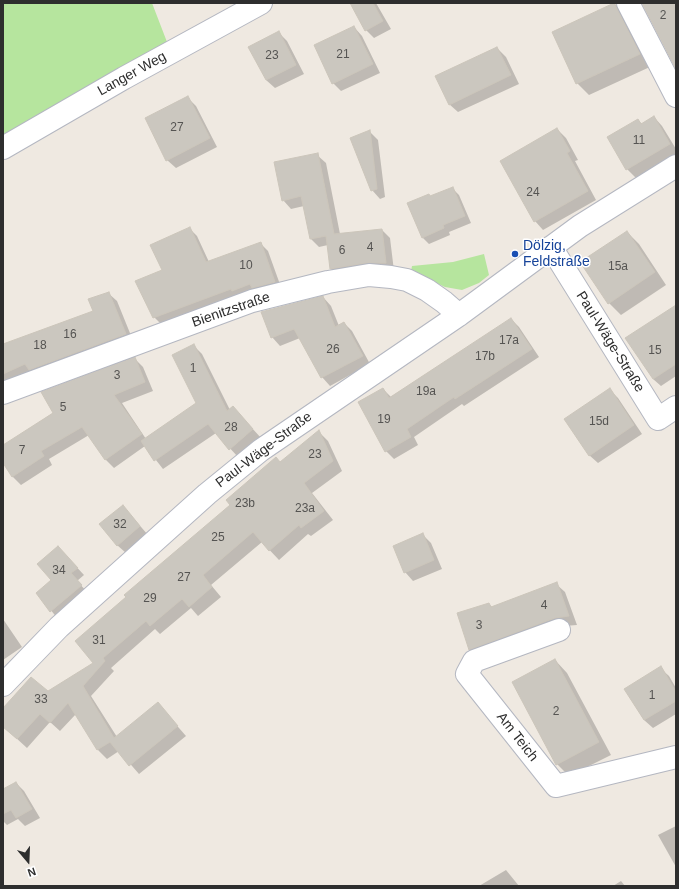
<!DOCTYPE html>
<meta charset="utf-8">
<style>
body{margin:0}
#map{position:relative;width:679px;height:889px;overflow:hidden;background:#efe9e1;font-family:Arial,sans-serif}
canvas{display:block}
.frame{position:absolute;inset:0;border:4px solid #2e2e2e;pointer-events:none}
.north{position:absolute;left:8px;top:841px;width:40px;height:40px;-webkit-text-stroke:3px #fff;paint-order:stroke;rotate:161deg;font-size:11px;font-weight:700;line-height:16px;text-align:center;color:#2e2e2e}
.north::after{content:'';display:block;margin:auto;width:14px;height:18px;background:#2e2e2e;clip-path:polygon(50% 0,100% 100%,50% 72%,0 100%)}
</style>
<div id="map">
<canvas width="679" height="889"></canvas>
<div class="frame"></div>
<div class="north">N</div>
</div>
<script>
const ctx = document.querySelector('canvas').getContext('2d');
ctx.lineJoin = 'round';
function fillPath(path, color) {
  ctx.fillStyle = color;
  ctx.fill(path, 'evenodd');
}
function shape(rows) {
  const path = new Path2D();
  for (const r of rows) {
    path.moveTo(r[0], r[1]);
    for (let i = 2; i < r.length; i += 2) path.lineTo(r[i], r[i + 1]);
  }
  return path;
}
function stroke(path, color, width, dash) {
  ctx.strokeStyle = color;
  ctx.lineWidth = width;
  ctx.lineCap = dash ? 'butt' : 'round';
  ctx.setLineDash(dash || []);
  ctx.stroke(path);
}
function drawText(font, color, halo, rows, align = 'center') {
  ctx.font = font + ' Arial,sans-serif';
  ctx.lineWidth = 3;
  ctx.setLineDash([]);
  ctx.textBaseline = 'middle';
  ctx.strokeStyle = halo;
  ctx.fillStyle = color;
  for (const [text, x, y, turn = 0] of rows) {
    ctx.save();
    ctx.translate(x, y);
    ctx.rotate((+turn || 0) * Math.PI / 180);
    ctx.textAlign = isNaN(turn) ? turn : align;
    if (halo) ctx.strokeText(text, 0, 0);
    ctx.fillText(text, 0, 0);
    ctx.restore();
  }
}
const green = shape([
 [3,3,152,3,167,42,3,136],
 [484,254,489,275,479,283,462,290,445,287,411,271,412,266,453,262]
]);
const shadow = shape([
 [351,3,376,3,391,29,374,38,366,30],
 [615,4,628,16,652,66,589,95,577,83,553,32],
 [354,27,362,36,380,73,341,91,333,83],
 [279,33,287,41,304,74,275,88,266,80],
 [497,48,506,57,519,84,458,112,449,104],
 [187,97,196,106,217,147,176,168,167,160],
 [654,117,662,126,676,149,676,154,636,178,627,169,638,120,642,124],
 [557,129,566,138,578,160,575,161,596,200,543,230,535,221],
 [370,132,378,140,385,197,380,199,372,190],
 [317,155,326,163,340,234,382,230,390,238,394,271,339,277,331,269,328,245,319,247,311,239,304,206,291,209,283,200],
 [452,188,459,195,471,223,449,232,450,235,429,244,422,237,431,197],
 [189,228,197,236,209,262,260,243,268,251,282,290,162,325,154,317,164,271],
 [627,232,639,244,666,285,621,315,609,303],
 [108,293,117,301,134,343,3,386,3,346,94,312],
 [323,297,331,306,339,326,344,323,352,331,370,364,330,386,322,377,300,338,280,346,272,337],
 [676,306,676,376,661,386,653,379],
 [511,319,519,327,539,357,464,406,462,404,414,437,418,445,394,459,386,451,383,389,391,397],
 [194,346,202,354,230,410,233,407,261,438,238,457,216,433,163,469,145,446,114,468,106,460,89,435,49,459,52,465,21,485,12,476,3,461,3,446,135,359,143,367,153,391,122,403,146,439,197,403],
 [610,390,618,398,642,434,598,463,589,455],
 [319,432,328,441,342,471,312,493,333,520,311,536,308,534,279,560,262,542,211,585,221,597,198,616,191,608,160,634,155,629,111,668,114,671,91,696,117,737,158,704,186,736,139,774,119,751,107,759,98,750,76,714,60,731,50,722,27,748,3,726,3,710,47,692,95,663,281,463],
 [123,506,148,535,126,553,117,545],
 [422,534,431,543,442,569,413,581,405,572],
 [58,547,84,575,77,581,88,593,58,619,37,593,53,580],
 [556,584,565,592,577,625,564,626,478,658,470,649,489,604,492,607],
 [3,619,22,647,3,660],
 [555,660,567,673,611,755,569,776,557,764],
 [660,668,669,676,676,688,676,714,653,728,644,720,625,689],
 [16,783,24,791,40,818,25,826,18,819,7,825,3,821,3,790],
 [676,826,676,867,658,835],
 [506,870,519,886,479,886],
 [621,881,625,886,613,886]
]);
const building = shape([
 [350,3,373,3,383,21,365,31,350,3],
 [614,3,640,54,576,84,552,32,614,3],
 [642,3,676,3,676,69,642,3],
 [354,26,373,64,332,84,314,45,354,26],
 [279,31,296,65,266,80,248,47,279,31],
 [497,47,511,75,449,105,435,76,497,47],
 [188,96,210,138,166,161,145,118,188,96],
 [654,116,670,144,626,170,607,137,638,119,641,124,654,116],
 [557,128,570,151,567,153,588,191,534,222,500,161,557,128],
 [370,130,377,189,371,191,350,138,370,130],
 [318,153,334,234,382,229,386,263,367,263,330,269,326,236,310,239,301,196,282,201,274,162,318,153],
 [453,187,465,216,443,225,444,228,422,238,407,203,429,194,430,196,453,187],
 [190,227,206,262,261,242,275,282,252,288,250,284,232,291,231,289,153,318,135,281,162,270,150,245,190,227],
 [627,231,655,272,608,304,580,262,627,231],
 [109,292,126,334,29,370,25,364,3,374,3,344,93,311,88,299,109,292],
 [323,296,335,327,344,322,363,356,321,378,294,329,271,338,261,312,323,296],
 [676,305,676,364,653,379,625,338,676,305],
 [511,318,532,349,455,399,454,397,407,429,411,437,385,452,358,402,383,388,389,398,511,318],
 [194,344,227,411,233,406,253,429,229,450,208,424,154,461,141,441,196,403,172,355,194,344],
 [135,357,145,382,114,395,142,434,105,460,82,427,41,451,44,456,12,477,3,463,3,445,53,413,41,392,135,357],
 [610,388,634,425,589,456,564,419,610,388],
 [319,430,333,461,304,483,324,511,301,528,299,525,269,551,253,532,203,575,212,587,189,607,182,599,150,626,146,621,103,658,105,661,83,686,114,738,158,702,178,726,129,766,110,742,97,750,68,703,50,723,40,714,17,739,3,727,3,708,31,677,48,691,93,663,75,641,126,597,124,595,230,505,226,500,276,457,280,462,319,430],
 [123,505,140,526,117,546,99,524,123,505],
 [423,533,434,560,404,573,393,546,423,533],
 [58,546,78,568,71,573,82,585,50,612,36,593,51,580,37,564,58,546],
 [557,582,569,616,555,618,469,650,457,613,489,603,491,607,557,582],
 [555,659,599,742,556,765,512,682,555,659],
 [661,666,676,692,676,701,644,720,624,689,661,666],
 [16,782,32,809,16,818,11,810,3,814,3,789,16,782]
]);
const minor = shape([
 [628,3,676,96],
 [3,148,124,78,261,3],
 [551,247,658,419,676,407],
 [3,393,252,301,328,282,369,275,391,277,407,280,427,290,444,302,459,315],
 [559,630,474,661,467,674,556,786,676,757],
 [3,685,59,627,207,494,261,450,459,315,580,226,676,166]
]);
const markers = [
 [515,254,4,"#1a4fb4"]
];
const numberNames = [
 ["2",663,16],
 ["21",343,55],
 ["23",272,56],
 ["27",177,128],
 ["11",639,141],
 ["24",533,193],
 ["4",370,248],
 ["6",342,251],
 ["10",246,266],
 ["15a",618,267],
 ["16",70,335],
 ["17a",509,341],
 ["18",40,346],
 ["26",333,350],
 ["15",655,351],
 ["17b",485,357],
 ["1",193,369],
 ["3",117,376],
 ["19a",426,392],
 ["5",63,408],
 ["19",384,420],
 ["15d",599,422],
 ["28",231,428],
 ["7",22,451],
 ["23",315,455],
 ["23b",245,504],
 ["23a",305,509],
 ["32",120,525],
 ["25",218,538],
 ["34",59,571],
 ["27",184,578],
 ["29",150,599],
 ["4",544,606],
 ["3",479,626],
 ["31",99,641],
 ["1",652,696],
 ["33",41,700],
 ["2",556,712]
];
const streetNames = [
 ["Langer Weg",132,74,-29],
 ["Bienitzstraße",231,310,-19],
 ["Paul-Wäge-Straße",610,342,58],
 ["Paul-Wäge-Straße",264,450,-37],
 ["Am Teich",517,737,52]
];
const transitNames = [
 ["Dölzig,",523,246],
 ["Feldstraße",523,262]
];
fillPath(green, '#b6e59e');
fillPath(shadow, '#0003');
fillPath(building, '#cbc7bf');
stroke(building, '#cbc5ba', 1);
stroke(minor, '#b4b7c1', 24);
stroke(minor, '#fff', 22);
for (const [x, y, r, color] of markers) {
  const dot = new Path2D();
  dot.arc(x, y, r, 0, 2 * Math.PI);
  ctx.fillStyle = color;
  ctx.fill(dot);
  stroke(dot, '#fff', 1.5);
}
drawText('12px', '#555452', null, numberNames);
drawText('14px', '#2e2e2e', '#fff', streetNames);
drawText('14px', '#164399', '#fff', transitNames, 'left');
</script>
